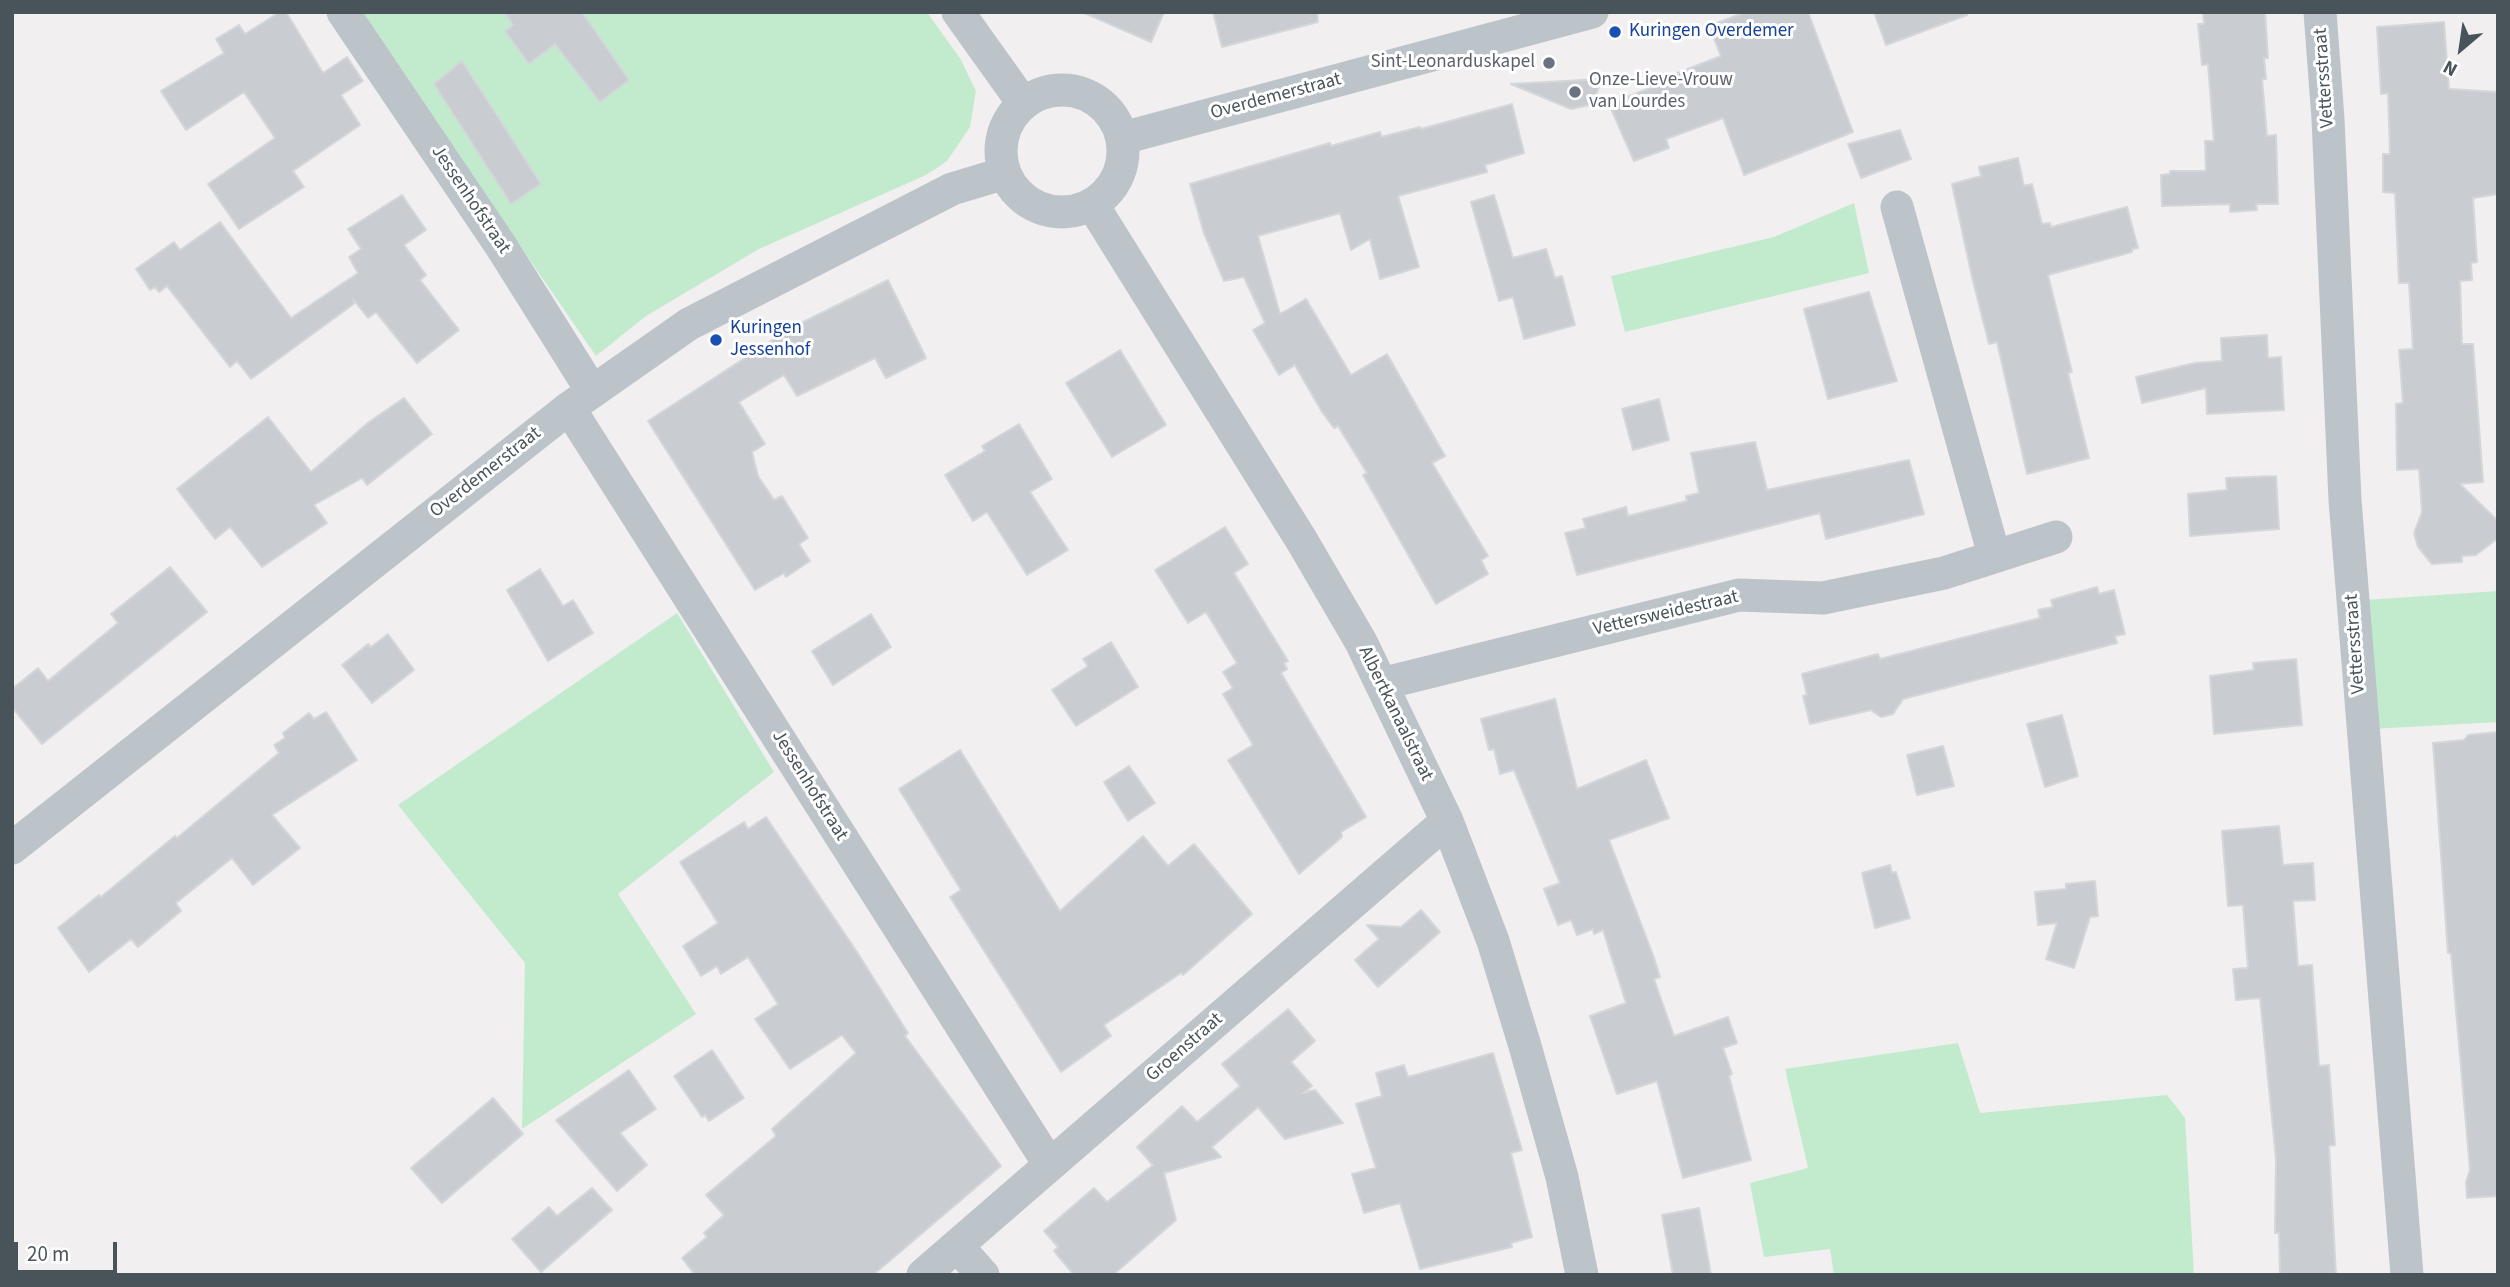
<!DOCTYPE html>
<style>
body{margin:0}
#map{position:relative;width:2510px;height:1287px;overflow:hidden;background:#f1efef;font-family:"Source Sans 3",sans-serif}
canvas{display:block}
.frame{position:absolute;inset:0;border:14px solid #49545a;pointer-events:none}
.north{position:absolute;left:2426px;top:14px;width:70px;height:70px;-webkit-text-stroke:5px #fff;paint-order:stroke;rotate:209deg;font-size:19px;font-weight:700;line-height:28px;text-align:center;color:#49545a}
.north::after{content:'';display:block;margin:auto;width:24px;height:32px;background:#49545a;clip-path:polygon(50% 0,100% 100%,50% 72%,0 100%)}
.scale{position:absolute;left:14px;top:1242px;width:103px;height:32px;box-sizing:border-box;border:4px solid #49545a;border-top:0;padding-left:9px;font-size:21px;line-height:24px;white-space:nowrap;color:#49545a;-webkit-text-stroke:5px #fff;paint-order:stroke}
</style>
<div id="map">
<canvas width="2510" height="1287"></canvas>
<div class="frame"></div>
<div class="north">N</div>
<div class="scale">20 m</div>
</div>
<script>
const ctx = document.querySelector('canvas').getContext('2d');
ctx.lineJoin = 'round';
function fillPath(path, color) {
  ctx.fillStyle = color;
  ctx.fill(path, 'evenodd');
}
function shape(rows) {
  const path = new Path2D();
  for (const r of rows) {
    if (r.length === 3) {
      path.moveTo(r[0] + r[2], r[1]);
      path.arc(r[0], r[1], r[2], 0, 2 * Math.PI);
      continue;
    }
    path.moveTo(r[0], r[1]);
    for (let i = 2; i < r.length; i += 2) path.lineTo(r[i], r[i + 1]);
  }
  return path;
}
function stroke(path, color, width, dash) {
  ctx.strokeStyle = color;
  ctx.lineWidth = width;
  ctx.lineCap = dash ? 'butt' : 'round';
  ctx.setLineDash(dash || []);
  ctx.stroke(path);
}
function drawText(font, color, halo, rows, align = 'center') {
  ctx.font = font + ' "Source Sans 3",sans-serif';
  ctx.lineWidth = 6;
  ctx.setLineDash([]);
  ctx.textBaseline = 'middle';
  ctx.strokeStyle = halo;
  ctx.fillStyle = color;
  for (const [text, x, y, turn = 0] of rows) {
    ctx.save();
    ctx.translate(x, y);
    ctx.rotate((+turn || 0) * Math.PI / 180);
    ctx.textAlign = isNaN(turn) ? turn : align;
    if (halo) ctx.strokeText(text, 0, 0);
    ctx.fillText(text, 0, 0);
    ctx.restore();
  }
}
const green = shape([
 [359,12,927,12,961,60,976,91,970,127,947,161,926,175,759,249,646,316,596,356],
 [1854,203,1869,273,1625,332,1611,276,1774,237],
 [2498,591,2498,722,2371,729,2365,600],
 [677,613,774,772,618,894,696,1014,522,1129,525,963,398,805],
 [1958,1043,1980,1113,2167,1095,2185,1118,2194,1275,1834,1275,1830,1249,1764,1257,1750,1183,1808,1168,1785,1069]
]);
const building = shape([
 [280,12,286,12,323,73,347,57,363,81,341,95,360,125,293,171,304,187,239,229,208,184,275,138,244,92,186,130,161,91,224,53,216,39,239,25,245,34,280,12],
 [504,12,582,12,629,80,600,102,555,44,529,64,505,31,513,25,504,12],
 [1082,12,1164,12,1151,42,1082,12],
 [1213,12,1317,12,1318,22,1222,47,1213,12],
 [1746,12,1808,12,1853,132,1744,175,1723,118,1666,139,1669,148,1634,161,1609,104,1671,80,1670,76,1721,56,1709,26,1746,12],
 [1874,12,1966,12,1967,15,1886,45,1874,12],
 [2203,12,2265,12,2268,58,2264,58,2266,79,2262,79,2267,136,2276,135,2278,204,2256,204,2257,210,2230,212,2230,204,2162,206,2161,175,2170,174,2170,171,2206,171,2205,141,2214,141,2208,64,2202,65,2198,24,2204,24,2203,12],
 [2444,22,2449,89,2498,92,2498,194,2473,198,2477,262,2471,263,2472,280,2460,281,2462,344,2473,344,2483,482,2460,484,2498,521,2498,538,2476,555,2462,556,2462,562,2432,564,2418,547,2414,533,2422,512,2419,469,2397,470,2396,404,2403,403,2399,350,2413,349,2409,283,2399,283,2395,193,2383,192,2383,154,2390,154,2388,93,2381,94,2377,27,2444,22],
 [462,61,541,184,511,204,434,84,462,61],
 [1601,79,1594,104,1571,109,1511,84,1601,79],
 [1512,104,1524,153,1485,165,1487,172,1398,196,1419,267,1380,279,1370,239,1351,250,1340,213,1258,236,1280,314,1306,299,1351,375,1387,354,1445,456,1432,463,1488,556,1481,560,1488,574,1436,604,1363,475,1367,473,1338,426,1334,428,1322,412,1295,365,1279,375,1253,330,1265,323,1244,277,1224,281,1204,233,1190,184,1330,143,1331,146,1380,132,1381,137,1420,127,1421,129,1512,104],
 [1900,130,1911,159,1861,178,1848,144,1900,130],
 [2018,158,2024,186,2032,184,2042,224,2050,223,2051,227,2127,207,2138,248,2132,249,2132,252,2048,275,2072,372,2068,373,2089,458,2027,474,1997,342,1989,344,1972,277,1952,184,1981,176,1979,167,2018,158],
 [402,195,426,230,404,245,426,275,420,280,459,330,417,363,376,312,368,318,353,299,355,303,251,379,237,361,230,367,167,286,159,292,155,287,150,290,136,269,174,242,180,250,220,222,291,318,358,273,349,257,361,249,348,229,402,195],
 [1494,195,1513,258,1546,249,1555,278,1562,276,1575,325,1524,339,1513,297,1499,301,1471,202,1494,195],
 [888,280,926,358,886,378,875,358,797,396,784,375,739,402,765,444,752,452,758,476,774,500,782,496,808,538,799,544,810,561,786,577,784,573,755,590,648,421,791,328,888,280],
 [1869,292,1897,381,1828,399,1804,309,1869,292],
 [2267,335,2268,358,2281,357,2284,410,2207,414,2206,388,2142,403,2136,377,2195,363,2222,361,2221,338,2267,335],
 [1120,350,1166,425,1112,457,1066,383,1120,350],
 [404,398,432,434,367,485,362,478,314,505,327,523,262,567,230,527,215,539,177,489,268,417,311,472,369,422,404,398],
 [1659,399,1669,440,1633,450,1622,409,1659,399],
 [1019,424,1052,479,1030,492,1068,550,1027,575,987,512,973,521,945,475,985,451,982,446,1019,424],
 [1755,442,1767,490,1909,460,1924,514,1826,539,1820,513,1577,575,1565,533,1586,528,1583,519,1626,507,1628,516,1687,501,1686,496,1699,493,1691,453,1755,442],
 [2276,476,2279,529,2190,536,2188,494,2227,490,2226,478,2276,476],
 [1225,527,1248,564,1234,573,1288,661,1284,663,1287,669,1281,673,1366,817,1341,832,1342,837,1299,874,1228,760,1253,745,1223,694,1233,688,1223,672,1237,663,1206,612,1188,623,1155,570,1225,527],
 [170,567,207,612,42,744,12,707,12,689,38,668,48,681,118,623,111,614,170,567],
 [540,569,563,606,573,600,593,633,548,661,507,590,540,569],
 [2097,587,2099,594,2114,590,2125,634,2115,636,2117,643,1903,699,1893,714,1881,717,1871,710,1810,724,1803,696,1807,695,1802,674,1878,654,1880,659,2040,618,2038,610,2053,607,2051,600,2097,587],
 [871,614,891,647,833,685,812,651,871,614],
 [388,634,414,670,372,703,342,665,368,644,371,647,388,634],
 [1111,642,1138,687,1076,726,1052,690,1088,666,1083,659,1111,642],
 [2296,659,2302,725,2214,734,2210,676,2254,670,2253,663,2296,659],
 [1555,699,1577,789,1646,760,1669,818,1609,840,1653,955,1660,977,1654,979,1674,1036,1728,1017,1737,1043,1723,1048,1732,1074,1729,1076,1751,1160,1683,1178,1657,1081,1617,1094,1590,1016,1626,1003,1603,930,1594,934,1593,929,1577,935,1571,920,1558,925,1544,889,1560,883,1514,770,1500,774,1494,749,1489,750,1481,719,1555,699],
 [326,712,357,760,272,815,300,848,253,885,232,858,176,903,181,911,138,947,131,939,89,972,58,928,99,895,101,897,175,836,177,838,279,753,274,745,285,738,283,733,309,713,314,719,326,712],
 [2062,715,2078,776,2045,787,2027,724,2062,715],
 [2498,732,2498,1196,2467,1198,2466,1182,2470,1170,2451,953,2448,953,2433,743,2464,740,2468,735,2498,732],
 [1943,746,1954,786,1917,795,1907,755,1943,746],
 [960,750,1060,911,1143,836,1168,866,1194,844,1252,914,1183,975,1181,973,1104,1025,1111,1036,1061,1072,950,897,961,890,899,789,960,750],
 [1129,766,1155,803,1128,821,1104,782,1129,766],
 [766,817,857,952,908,1033,905,1036,1001,1166,873,1275,695,1275,682,1258,707,1237,704,1233,724,1215,706,1195,776,1136,772,1129,856,1053,842,1035,790,1069,755,1019,778,1004,748,957,721,974,717,966,701,976,683,946,718,923,680,862,744,822,748,829,766,817],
 [2279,826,2283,865,2313,863,2315,900,2293,901,2298,966,2312,965,2319,1066,2329,1065,2335,1145,2329,1146,2336,1275,2280,1275,2279,1233,2275,1233,2276,1159,2260,998,2236,1000,2233,969,2248,968,2243,905,2228,906,2222,831,2279,826],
 [1890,865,1892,873,1896,872,1910,918,1875,928,1862,873,1890,865],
 [2095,881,2098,916,2090,917,2074,968,2046,959,2057,923,2038,925,2035,892,2066,889,2066,884,2095,881],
 [1421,910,1440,932,1378,987,1355,960,1379,939,1367,925,1401,927,1421,910],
 [1288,1009,1315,1041,1291,1062,1312,1086,1303,1093,1315,1090,1343,1123,1285,1139,1258,1107,1212,1147,1221,1157,1164,1173,1176,1220,1113,1275,1074,1275,1054,1251,1058,1247,1044,1231,1094,1188,1107,1202,1153,1165,1137,1147,1182,1106,1197,1122,1240,1086,1222,1064,1288,1009],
 [712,1050,744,1098,709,1121,705,1115,702,1117,674,1076,712,1050],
 [1493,1053,1522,1150,1511,1153,1532,1237,1511,1243,1512,1247,1420,1269,1400,1203,1364,1213,1352,1174,1376,1168,1356,1104,1382,1096,1376,1073,1404,1065,1408,1077,1493,1053],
 [629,1070,656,1109,620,1133,647,1165,617,1191,556,1120,629,1070],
 [493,1098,523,1134,442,1203,411,1168,493,1098],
 [592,1188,612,1210,541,1272,512,1239,549,1207,557,1216,592,1188],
 [1699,1208,1711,1275,1673,1275,1662,1215,1699,1208]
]);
const street = shape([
 [343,12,501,246,592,391],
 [958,12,1023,103],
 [2320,12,2328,119,2345,500,2407,1275],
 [1062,151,61],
 [1123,138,1592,12],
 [1092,204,1302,541,1361,642,1447,821,1493,941,1525,1046,1562,1177,1582,1275],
 [1897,207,1994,555],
 [569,408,1049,1164],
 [1381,684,1739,595,1823,598,1944,573,2056,537],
 [12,848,569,408,689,324,952,189,1005,173],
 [957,1246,983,1275],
 [923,1275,1447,821]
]);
const markers = [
 [1615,32,7,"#1a4fb4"],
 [1549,63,7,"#6b7280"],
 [1575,92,7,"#6b7280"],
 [716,340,7,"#1a4fb4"]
];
const transitNames = [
 ["Kuringen Overdemer",1629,32],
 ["Kuringen",730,329],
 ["Jessenhof",730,351]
];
const worshipNames = [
 ["Sint-Leonarduskapel",1535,63],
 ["Onze-Lieve-Vrouw",1589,81,"left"],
 ["van Lourdes",1589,103,"left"]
];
const streetNames = [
 ["Vettersstraat",2325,78,-94],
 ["Overdemerstraat",1276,97,-15],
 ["Jessenhofstraat",470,200,56],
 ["Overdemerstraat",486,473,-38],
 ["Vettersweidestraat",1666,614,-13],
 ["Vettersstraat",2356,644,-94],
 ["Albertkanaalstraat",1395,714,64],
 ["Jessenhofstraat",809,786,58],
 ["Groenstraat",1185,1048,-41]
];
fillPath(green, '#c2ebce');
fillPath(building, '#c9cdd1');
stroke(building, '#d4d6da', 2);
stroke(street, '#bcc4ca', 33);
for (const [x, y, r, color] of markers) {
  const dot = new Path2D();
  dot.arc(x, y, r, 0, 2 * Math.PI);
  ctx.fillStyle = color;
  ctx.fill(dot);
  stroke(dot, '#fff', 2.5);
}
drawText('19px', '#164399', '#fff', transitNames, 'left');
drawText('19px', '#5b616d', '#fff', worshipNames, 'right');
drawText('19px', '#49545a', '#fff', streetNames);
</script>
